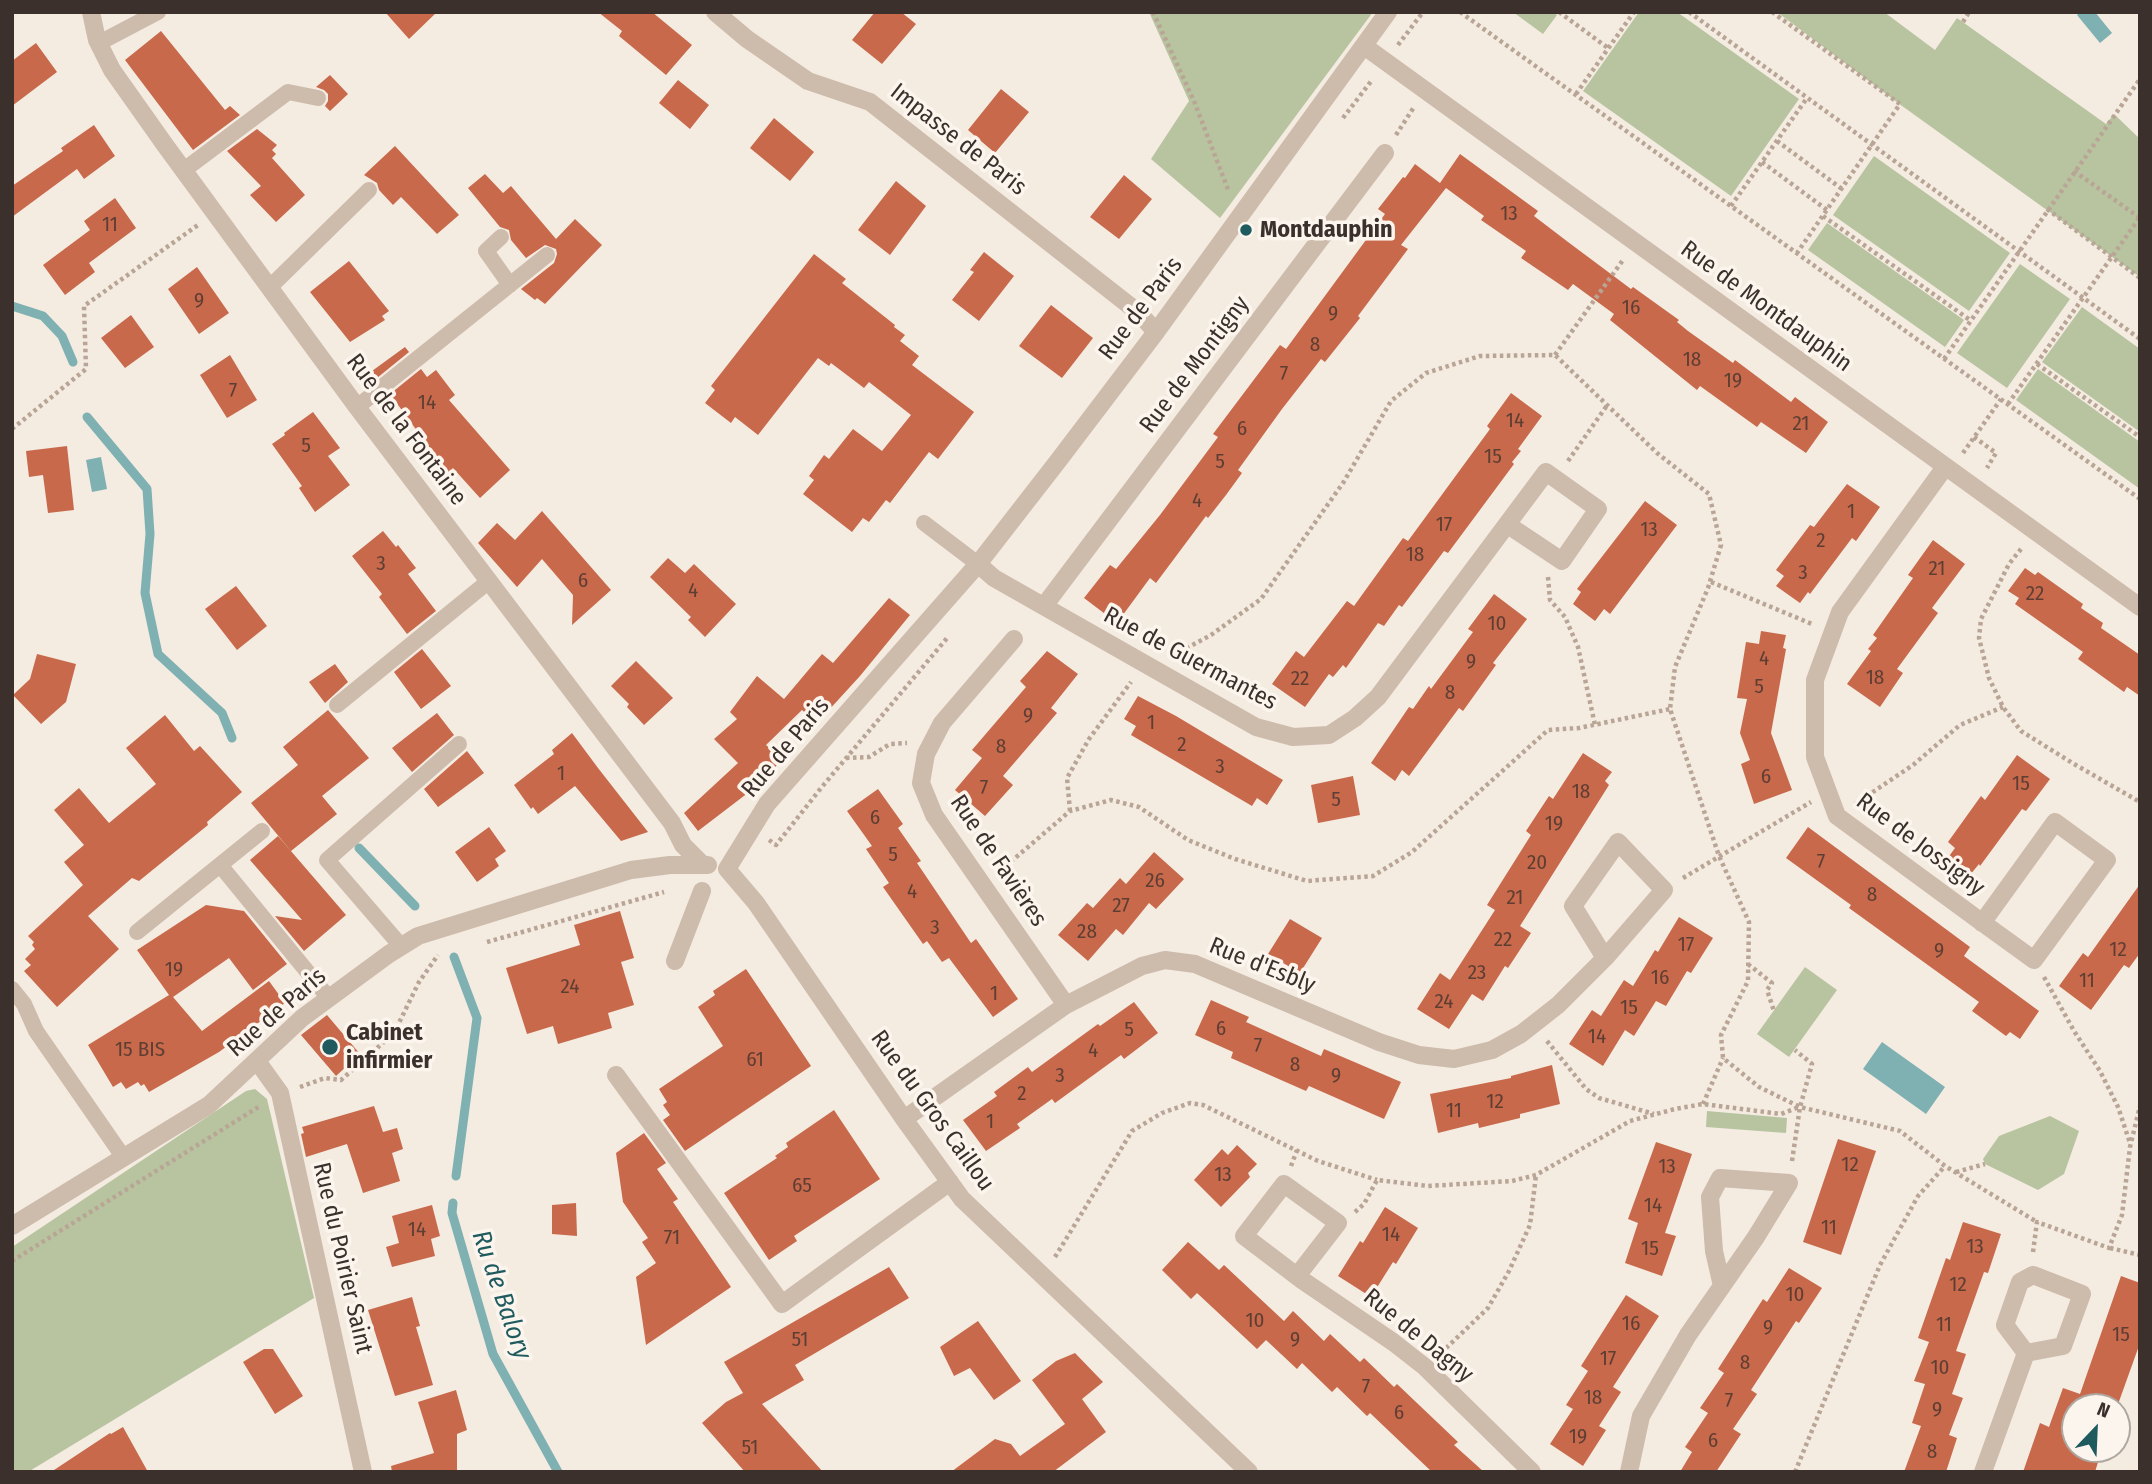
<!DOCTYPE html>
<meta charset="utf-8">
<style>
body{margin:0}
#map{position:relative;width:2152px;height:1484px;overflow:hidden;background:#f4ebe1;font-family:"Fira Sans Condensed",sans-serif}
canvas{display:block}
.frame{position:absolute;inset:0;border:14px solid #3b302b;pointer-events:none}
.north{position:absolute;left:2061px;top:1393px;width:70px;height:70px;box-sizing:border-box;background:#fbf5ee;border:2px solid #aea6a0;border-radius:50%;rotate:23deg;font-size:19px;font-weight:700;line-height:28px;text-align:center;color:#3b302b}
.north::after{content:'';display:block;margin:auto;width:24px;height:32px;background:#1f5a5e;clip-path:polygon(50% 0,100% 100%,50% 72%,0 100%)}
</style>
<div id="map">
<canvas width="2152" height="1484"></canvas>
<div class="frame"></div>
<div class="north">N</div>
</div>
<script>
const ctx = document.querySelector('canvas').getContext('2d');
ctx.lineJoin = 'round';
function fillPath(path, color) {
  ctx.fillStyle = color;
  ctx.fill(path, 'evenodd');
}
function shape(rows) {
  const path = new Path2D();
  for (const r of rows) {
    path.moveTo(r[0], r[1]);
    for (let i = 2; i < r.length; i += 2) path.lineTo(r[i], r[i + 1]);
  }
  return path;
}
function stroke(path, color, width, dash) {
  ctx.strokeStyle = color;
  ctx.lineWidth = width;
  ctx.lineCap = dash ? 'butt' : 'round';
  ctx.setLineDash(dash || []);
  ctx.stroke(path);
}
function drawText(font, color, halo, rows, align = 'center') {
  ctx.font = font + ' "Fira Sans Condensed",sans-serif';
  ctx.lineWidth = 7;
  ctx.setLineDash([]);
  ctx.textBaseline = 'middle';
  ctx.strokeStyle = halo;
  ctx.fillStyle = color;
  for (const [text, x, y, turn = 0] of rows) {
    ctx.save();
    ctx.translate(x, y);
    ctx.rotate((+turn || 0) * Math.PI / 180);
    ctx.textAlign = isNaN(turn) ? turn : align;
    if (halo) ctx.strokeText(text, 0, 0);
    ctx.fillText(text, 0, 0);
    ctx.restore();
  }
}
const green = shape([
 [1149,12,1373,12,1220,218,1151,159,1189,101],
 [1513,12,1554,12,1557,15,1543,34],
 [1639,12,1677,12,1799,99,1731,196,1583,91],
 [1777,12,1884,12,1935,50,1957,18,2106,124,2114,114,2140,139,2140,277,1898,103],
 [1874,156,2010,253,1969,311,1833,215],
 [1827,223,1964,320,1945,347,1808,250],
 [2020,264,2070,299,2007,388,1957,353],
 [2082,307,2140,349,2140,432,2042,362],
 [2038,369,2140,442,2140,489,2016,400],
 [1805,967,1837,990,1789,1057,1757,1034],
 [255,1089,267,1099,314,1298,28,1472,12,1472,12,1247,246,1091],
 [1707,1111,1787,1118,1786,1133,1706,1127],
 [2050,1116,2079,1131,2064,1174,2038,1190,1985,1164,1983,1159,1999,1136]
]);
const water = shape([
 [2080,12,2095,12,2112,33,2100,43,2077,15],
 [101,457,107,489,92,492,86,460],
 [1882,1042,1945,1087,1926,1114,1863,1069]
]);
const stream = shape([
 [12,306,43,316,62,336,73,362],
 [87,417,147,489,150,534,145,593,158,654,222,713,232,738],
 [359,848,415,906],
 [454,957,477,1018,456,1176],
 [453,1203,452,1213,493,1354,558,1472]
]);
const building = shape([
 [385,12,437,12,409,39],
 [598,12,652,12,692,45,666,75,619,36,622,31],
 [875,12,901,12,916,24,882,64,852,40],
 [161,31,225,110,230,106,240,115,193,150,125,60],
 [36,43,57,72,12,106,12,61],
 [330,75,348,94,330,111,325,106,328,101,328,94,324,90,316,87],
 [678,80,709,105,690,129,659,103],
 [1001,89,1029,112,995,153,968,130],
 [774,118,814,152,790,181,750,148],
 [94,125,115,156,84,179,77,169,12,217,12,186,63,151,61,148],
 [257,129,277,145,272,150,276,154,272,158,305,195,276,222,250,195,261,186,227,151],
 [395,146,459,215,437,234,401,197,393,205,379,190,377,183,364,175],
 [1460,154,1538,211,1534,216,1568,242,1631,289,1633,287,1679,320,1677,322,1688,331,1733,363,1735,360,1791,402,1795,397,1828,422,1806,453,1761,422,1757,427,1700,386,1697,390,1610,320,1614,314,1573,284,1568,290,1521,258,1526,251,1481,220,1484,216,1446,188,1401,245,1408,249,1358,316,1360,318,1325,362,1321,359,1282,409,1238,470,1242,473,1226,495,1208,518,1206,516,1156,583,1150,578,1117,623,1084,598,1110,565,1116,569,1160,515,1218,437,1213,434,1280,345,1286,349,1385,214,1378,209,1403,177,1405,178,1415,164,1440,183],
 [485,174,503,193,511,186,556,239,575,219,602,245,545,304,537,298,535,300,521,289,554,263,557,254,556,249,545,245,526,258,511,240,509,230,500,227,468,188],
 [1124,175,1152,199,1119,239,1090,217],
 [896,181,926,206,890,255,858,230],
 [115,198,136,228,89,263,95,272,65,295,43,265,90,230,84,221],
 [984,252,1014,276,979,321,952,300,974,272,970,270],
 [814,254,846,279,842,283,895,325,894,327,905,335,900,341,919,356,912,365,974,412,938,459,929,452,890,503,886,500,869,522,863,518,852,532,803,494,814,480,809,476,824,455,829,459,853,429,882,451,911,415,869,382,864,388,831,363,829,366,818,358,758,435,735,417,731,423,705,403,715,390,711,386],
 [349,261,389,311,382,316,385,320,350,342,310,292],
 [197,267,229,313,199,334,168,289],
 [1051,305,1093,338,1062,378,1019,346],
 [131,315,154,347,125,368,101,338],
 [405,347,409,352,377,378,372,371],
 [230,355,257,400,227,418,200,375],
 [421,369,427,377,436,370,455,395,449,400,510,470,480,498,453,468,448,473,390,394],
 [1511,393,1542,416,1518,449,1521,451,1512,462,1514,464,1448,553,1444,551,1402,607,1399,605,1384,626,1378,623,1346,668,1343,665,1333,677,1329,674,1305,707,1272,684,1296,651,1304,657,1347,601,1354,606,1403,538,1408,541,1490,429,1487,426],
 [313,412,340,448,328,456,350,485,315,512,299,488,302,486,272,444,285,435,284,433],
 [67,446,74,510,48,513,43,475,29,477,26,451],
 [1847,484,1880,507,1856,541,1852,538,1810,594,1808,592,1800,603,1776,586,1784,576,1776,570,1810,525,1814,527],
 [1645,501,1677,525,1610,614,1604,609,1595,621,1573,604,1581,592,1577,589],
 [542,511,611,590,572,625,573,595,542,559,517,587,478,543,497,523,515,540],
 [383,531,396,547,398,545,416,568,408,574,436,611,407,634,379,597,382,594,352,556],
 [1933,540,1965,564,1932,608,1938,613,1897,669,1903,673,1880,707,1847,684,1871,651,1868,649,1877,638,1873,635,1913,578,1908,575],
 [668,558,685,573,694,564,736,604,705,637,688,620,691,617,650,577],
 [2025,568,2035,575,2038,572,2083,604,2081,608,2103,623,2101,628,2140,655,2140,696,2127,687,2124,692,2078,659,2083,652,2015,604,2019,598,2008,591],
 [236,586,267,626,237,650,205,609],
 [1494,594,1527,619,1493,663,1496,665,1463,711,1459,708,1409,776,1402,770,1395,781,1371,763,1409,707,1413,709,1429,686,1431,689,1473,632,1468,629],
 [889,598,910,615,860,676,817,723,802,710,766,745,782,760,753,789,698,831,684,813,738,763,714,739,737,719,730,712,757,676,784,699,822,654,833,663],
 [1761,631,1786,635,1783,648,1786,649,1771,733,1792,790,1754,804,1741,764,1750,760,1740,733,1747,699,1737,698,1746,642,1759,644],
 [422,649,451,686,421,709,394,672],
 [1047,651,1078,674,1051,708,1057,713,1003,776,1013,785,985,816,955,790,982,758,972,750,1026,687,1020,681],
 [37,654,76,664,66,702,41,724,13,695,30,679],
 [636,661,673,698,644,725,627,707,629,704,611,686],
 [335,664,348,682,325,703,309,682],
 [1138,696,1176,716,1283,780,1267,805,1257,798,1252,806,1131,735,1136,726,1124,719],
 [328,710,369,758,322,796,337,814,291,851,251,803,298,765,283,747],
 [437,713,454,735,412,772,392,748],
 [165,715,194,751,200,746,242,792,207,822,208,825,139,881,132,878,88,916,119,949,57,1007,24,971,31,965,25,959,35,949,32,945,34,942,28,936,83,885,64,862,84,845,54,810,79,788,109,823,156,784,126,748],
 [572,733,598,768,648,832,621,841,575,786,538,814,533,807,531,809,514,785,554,754,552,750],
 [467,751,484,773,438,807,424,789],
 [1583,753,1612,772,1605,781,1609,785,1520,926,1531,933,1508,968,1505,966,1483,1001,1472,994,1449,1029,1417,1009,1440,973,1450,980,1495,910,1487,905,1531,835,1526,831,1549,796,1553,799],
 [2017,755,2050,779,2026,811,2022,809,1980,866,1979,864,1970,875,1947,859,1955,848,1948,842,1981,796,1985,800],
 [1353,776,1360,815,1318,823,1311,785],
 [878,789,903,824,898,828,921,861,917,863,971,943,976,939,1018,999,993,1017,949,958,942,962,927,941,923,944,883,887,889,883,866,849,872,846,847,811],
 [489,827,506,851,495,859,499,866,477,882,455,852],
 [1808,827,1970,947,1964,956,2039,1011,2020,1039,2010,1032,2006,1036,1972,1011,1979,1002,1849,908,1851,905,1786,858],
 [278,836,346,915,304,951,275,916,302,920,250,860],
 [1154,852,1184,879,1156,909,1149,903,1123,935,1116,929,1088,961,1058,935,1087,903,1093,908,1120,878,1126,884],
 [2140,884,2140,953,2129,968,2124,965,2091,1010,2059,986,2083,953,2088,957],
 [206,905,244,911,287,964,253,990,229,958,173,997,202,1031,269,981,285,1003,219,1052,149,1092,144,1084,141,1086,138,1082,126,1089,121,1082,113,1087,88,1045,169,995,137,950],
 [620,911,634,958,621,962,634,1005,608,1013,612,1028,558,1044,553,1026,527,1034,506,968,580,945,574,925],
 [1679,917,1713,938,1691,973,1687,971,1666,1006,1656,1001,1634,1036,1625,1030,1603,1066,1569,1044,1592,1010,1601,1016,1624,980,1633,986,1655,950,1658,952],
 [1290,919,1322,938,1300,973,1268,954],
 [746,969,811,1066,685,1151,663,1120,670,1115,663,1105,667,1102,659,1089,723,1046,698,1007,715,995,713,991],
 [1211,1000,1249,1017,1246,1022,1321,1056,1324,1049,1401,1082,1384,1119,1309,1086,1306,1091,1231,1058,1233,1052,1195,1035],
 [1134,1002,1158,1033,1124,1059,1121,1055,1055,1103,1052,1099,1017,1124,1020,1128,986,1151,963,1120,997,1096,994,1092,1028,1067,1032,1072,1098,1024,1100,1026],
 [327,1015,360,1054,336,1076,301,1035],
 [1552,1065,1560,1104,1520,1114,1520,1118,1479,1128,1478,1123,1438,1133,1430,1094,1511,1078,1511,1076],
 [374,1106,383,1132,397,1128,403,1149,392,1153,400,1181,363,1193,347,1144,306,1157,301,1134,304,1133,302,1127],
 [834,1110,880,1179,794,1236,797,1241,769,1260,724,1193,777,1158,775,1156,788,1147,786,1143],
 [644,1133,666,1163,657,1169,678,1199,673,1202,731,1287,646,1345,636,1277,656,1263,642,1242,648,1238,623,1202,616,1153],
 [1838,1139,1876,1151,1841,1255,1803,1242],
 [1656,1142,1692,1154,1665,1233,1676,1236,1662,1276,1625,1263,1638,1223,1628,1219],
 [1237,1145,1257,1164,1248,1173,1250,1177,1221,1207,1194,1180,1222,1149,1228,1155],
 [576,1203,577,1236,552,1234,552,1205],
 [432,1205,440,1236,431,1239,435,1256,392,1267,386,1247,399,1243,392,1216],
 [1385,1207,1418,1228,1396,1264,1393,1262,1371,1297,1338,1276,1360,1241,1363,1243],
 [1963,1222,2001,1234,1988,1273,1984,1272,1956,1351,1966,1354,1952,1394,1963,1398,1949,1435,1957,1438,1946,1472,1904,1472,1921,1426,1912,1423,1925,1384,1914,1381,1929,1342,1918,1338,1946,1258,1950,1260],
 [1188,1242,1219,1270,1224,1265,1284,1321,1293,1311,1324,1341,1330,1334,1360,1362,1364,1358,1394,1387,1397,1384,1458,1442,1454,1445,1484,1472,1432,1472,1370,1413,1367,1416,1337,1387,1332,1392,1302,1363,1297,1369,1266,1340,1257,1349,1197,1293,1191,1299,1162,1270],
 [889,1267,909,1298,795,1365,804,1380,762,1404,823,1472,745,1472,702,1423,726,1402,743,1393,724,1362],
 [1789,1268,1822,1288,1799,1323,1796,1321,1751,1390,1757,1394,1733,1429,1741,1434,1716,1472,1680,1472,1692,1452,1685,1447,1708,1413,1700,1408,1724,1373,1718,1369,1763,1299,1767,1302],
 [2121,1276,2140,1283,2140,1343,2117,1407,2075,1407,2075,1449,2102,1449,2095,1472,2023,1472,2040,1423,2049,1427,2063,1388,2080,1394],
 [1626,1295,1659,1316,1613,1387,1621,1392,1599,1426,1606,1430,1583,1466,1550,1444,1573,1409,1566,1405,1588,1371,1581,1366],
 [412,1297,420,1326,416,1327,433,1385,395,1396,368,1310],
 [978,1321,1021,1381,994,1400,970,1368,954,1376,940,1347],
 [264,1349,273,1349,303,1396,275,1414,243,1362],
 [1075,1353,1103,1382,1082,1399,1106,1432,1053,1472,951,1472,995,1439,1011,1444,1020,1456,1065,1424,1032,1380,1056,1361],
 [456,1390,467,1430,457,1434,457,1472,392,1472,391,1466,434,1453,418,1402],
 [123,1427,148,1472,51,1472,110,1433,111,1434]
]);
const path = shape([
 [1153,12,1194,101,1229,192],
 [1460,12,2140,499],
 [1559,12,1608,48],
 [1689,12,2140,339],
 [1772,12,1900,104,1797,253],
 [1963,22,1969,12],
 [1398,45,1423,12],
 [1576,94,1634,12],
 [1343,118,1372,80],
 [1396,135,1414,107],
 [1777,141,1842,189],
 [1762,162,1827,210],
 [2074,171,2140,218],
 [1731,206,1807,98],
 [2047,209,2140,278],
 [1823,216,1970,320],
 [1555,355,1623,260],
 [1944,359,2140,79],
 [2037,364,2140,437],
 [2008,404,2140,217],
 [12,429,86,369,84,306,198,225],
 [1974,437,1996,453,1987,468],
 [1963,453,2001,399],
 [1568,461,1608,404],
 [2021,549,2009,564,1981,619,1979,638,1989,678,2003,707,2021,731,2074,764,2140,802],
 [1548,577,1550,600,1565,617,1578,647,1595,725],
 [1711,582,1812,624],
 [1174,655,1211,635,1261,599,1343,483,1391,401,1426,373,1480,356,1555,355,1657,453,1709,494,1721,545,1708,588,1675,667,1670,709,1719,856,1749,922,1748,981,1721,1035,1723,1058,1759,1087,1800,1107,1900,1131,1945,1166,2037,1222],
 [846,758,869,757,890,744,907,743],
 [1855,804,1913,765,1960,725,2003,707],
 [1070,811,1067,778,1089,739,1131,682],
 [769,840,776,845,821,788,948,637],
 [1000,871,1070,811,1111,800,1139,807,1188,840,1235,859,1307,881,1373,876,1412,852,1548,730,1579,728,1670,709],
 [1683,878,1811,802],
 [487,942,664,892],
 [1748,964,1772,983,1767,990,1774,1011],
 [2044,977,2074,1031,2100,1071,2118,1107,2130,1143],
 [1547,1041,1586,1089,1599,1098,1654,1114],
 [300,1087,325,1078,341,1080,394,1033,419,982,438,955],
 [1703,1104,1723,1058],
 [1792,1161,1800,1107,1812,1064,1795,1050],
 [1291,1166,1297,1150],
 [1956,1172,1985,1164],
 [1355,1212,1364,1204,1377,1180,1428,1186,1512,1181,1536,1175,1630,1121,1675,1109,1703,1104,1781,1114,1799,1107],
 [2110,1248,2140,1255],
 [2033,1252,2037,1222,2109,1248,2122,1215,2130,1147,2140,1106],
 [1055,1257,1132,1131,1162,1113,1190,1103,1203,1105,1318,1161,1377,1180],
 [12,1261,260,1106],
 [1441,1353,1488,1308,1509,1271,1530,1225,1536,1175],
 [1795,1472,1880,1265,1918,1196,1945,1166]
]);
const lane = shape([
 [99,43,158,12],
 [184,170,288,92,318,98],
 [501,237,486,251,510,285],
 [270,287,369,190],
 [357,407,547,255],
 [924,523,978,564],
 [337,705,489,581],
 [220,865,328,997],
 [137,932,262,831],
 [401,946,327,860,459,744],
 [12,989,24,1004,36,1031,124,1158]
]);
const street = shape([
 [91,12,97,40,112,70,165,145,357,407,672,823,683,845,702,864],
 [715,12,747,39,808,81,870,102,1139,313,1156,332],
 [1364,46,2140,607],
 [1945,467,1840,612,1815,680,1815,757,1837,816,1976,918,2034,960,2107,860,2055,822,1982,923],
 [978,564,994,578,1256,727,1293,737,1329,735,1355,718,1378,697,1546,472,1598,509,1562,561,1508,525],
 [1044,606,1385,153],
 [1014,639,942,723,926,754,921,783,934,815,1066,1005],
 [727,869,767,804,978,564,1058,461,1156,332,1388,12],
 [727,869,756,903,904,1119,962,1199,1249,1472],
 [675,961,702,891],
 [257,1061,280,1093,363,1472],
 [616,1075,782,1304,950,1182],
 [904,1119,1066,1005,1142,966,1165,960,1195,964,1379,1042,1419,1055,1454,1059,1492,1050,1521,1034,1558,1005,1605,958,1664,890,1618,842,1573,906,1605,958],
 [12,1226,209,1105,302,1018,389,954,418,936,631,870,670,865,708,865],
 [2033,1275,2082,1294,2063,1346,2026,1353,2005,1325,2020,1282,2033,1275],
 [1297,1276,1338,1223,1284,1184,1244,1236,1302,1280,1393,1342,1425,1367,1532,1472],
 [1629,1472,1641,1416,1688,1335,1756,1237,1789,1183,1720,1178,1710,1197,1714,1251,1722,1286],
 [1983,1472,2026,1353]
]);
const markers = [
 [1246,230,7,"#1f5a5e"],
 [330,1047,9,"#1f5a5e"]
];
const numberNames = [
 ["13",1509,214],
 ["11",110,225],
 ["9",199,301],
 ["16",1631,308],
 ["9",1333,314],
 ["8",1315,345],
 ["18",1692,360],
 ["7",1284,374],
 ["19",1733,381],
 ["7",233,391],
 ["14",427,403],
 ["14",1515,421],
 ["21",1801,424],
 ["6",1242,429],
 ["5",306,446],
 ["15",1493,457],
 ["5",1220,462],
 ["4",1197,501],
 ["1",1851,512],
 ["17",1444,525],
 ["13",1649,530],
 ["2",1821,541],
 ["18",1415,555],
 ["3",381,564],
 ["21",1937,569],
 ["3",1803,573],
 ["6",583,581],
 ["4",693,591],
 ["22",2035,594],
 ["10",1497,624],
 ["4",1764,659],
 ["9",1471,662],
 ["18",1875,678],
 ["22",1300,679],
 ["5",1759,687],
 ["8",1450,693],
 ["9",1028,716],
 ["1",1151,723],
 ["2",1182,745],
 ["8",1001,747],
 ["3",1220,767],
 ["1",561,774],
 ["6",1766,777],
 ["15",2021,784],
 ["7",984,788],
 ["18",1581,792],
 ["5",1336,800],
 ["6",875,818],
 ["19",1554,824],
 ["5",893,855],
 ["7",1821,862],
 ["20",1537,863],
 ["26",1155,881],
 ["4",912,892],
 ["8",1872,895],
 ["21",1515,898],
 ["27",1121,906],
 ["3",935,928],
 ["28",1087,932],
 ["22",1503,940],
 ["17",1686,945],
 ["12",2118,950],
 ["9",1939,951],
 ["19",174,970],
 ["23",1477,973],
 ["16",1660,978],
 ["11",2087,981],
 ["24",570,987],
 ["1",994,994],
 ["24",1444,1002],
 ["15",1629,1008],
 ["6",1221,1029],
 ["5",1129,1030],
 ["14",1597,1037],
 ["7",1258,1046],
 ["15 BIS",140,1050],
 ["4",1093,1051],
 ["61",755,1060],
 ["8",1295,1065],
 ["3",1060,1076],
 ["9",1336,1076],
 ["2",1022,1094],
 ["12",1495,1102],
 ["11",1454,1111],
 ["1",990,1122],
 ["12",1850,1165],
 ["13",1667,1167],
 ["13",1223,1175],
 ["65",802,1186],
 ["14",1653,1206],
 ["11",1829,1228],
 ["14",417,1230],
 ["14",1391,1235],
 ["71",672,1238],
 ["13",1975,1247],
 ["15",1650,1249],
 ["12",1958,1285],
 ["10",1795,1295],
 ["10",1255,1321],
 ["16",1631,1324],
 ["11",1944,1325],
 ["9",1768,1328],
 ["15",2121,1335],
 ["51",800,1340],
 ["9",1295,1340],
 ["17",1608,1359],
 ["8",1745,1363],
 ["10",1940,1368],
 ["7",1366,1387],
 ["18",1593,1398],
 ["7",1729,1401],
 ["9",1937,1410],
 ["6",1399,1413],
 ["19",1578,1437],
 ["6",1713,1441],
 ["51",750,1448],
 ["8",1932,1452]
];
const streetNames = [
 ["Impasse de Paris",958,140,38],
 ["Rue de Montdauphin",1766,307,36],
 ["Rue de Paris",1141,309,-53],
 ["Rue de Montigny",1195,365,-53],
 ["Rue de la Fontaine",406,430,53],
 ["Rue de Guermantes",1190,659,28],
 ["Rue de Paris",786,748,-50],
 ["Rue de Jossigny",1920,845,37],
 ["Rue de Favières",998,861,56],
 ["Rue d'Esbly",1262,966,22],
 ["Rue de Paris",277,1013,-41],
 ["Rue du Gros Caillou",932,1111,54],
 ["Rue du Poirier Saint",342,1258,77],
 ["Rue de Dagny",1418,1336,39]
];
const poiNames = [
 ["Montdauphin",1260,230],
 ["Cabinet",346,1033],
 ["infirmier",346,1061]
];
const waterNames = [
 ["Ru de Balory",501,1295,71]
];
fillPath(green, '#b8c4a0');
fillPath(water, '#7fb0b2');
stroke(stream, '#7fb0b2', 9);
fillPath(building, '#c8694b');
stroke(path, '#b9a596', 4.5, [3.5, 3.5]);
stroke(lane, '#cdbbac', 16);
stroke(street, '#cdbbac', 18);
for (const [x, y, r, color] of markers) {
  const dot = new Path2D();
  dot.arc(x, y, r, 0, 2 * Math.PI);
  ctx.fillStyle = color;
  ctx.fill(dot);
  stroke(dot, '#fbf5ee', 2.5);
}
drawText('21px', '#5e3e33', null, numberNames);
drawText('24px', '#3b302b', '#fbf5ee', streetNames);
drawText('bold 24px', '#3b302b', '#fbf5ee', poiNames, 'left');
drawText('italic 26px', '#1f5a5e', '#fbf5ee', waterNames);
</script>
